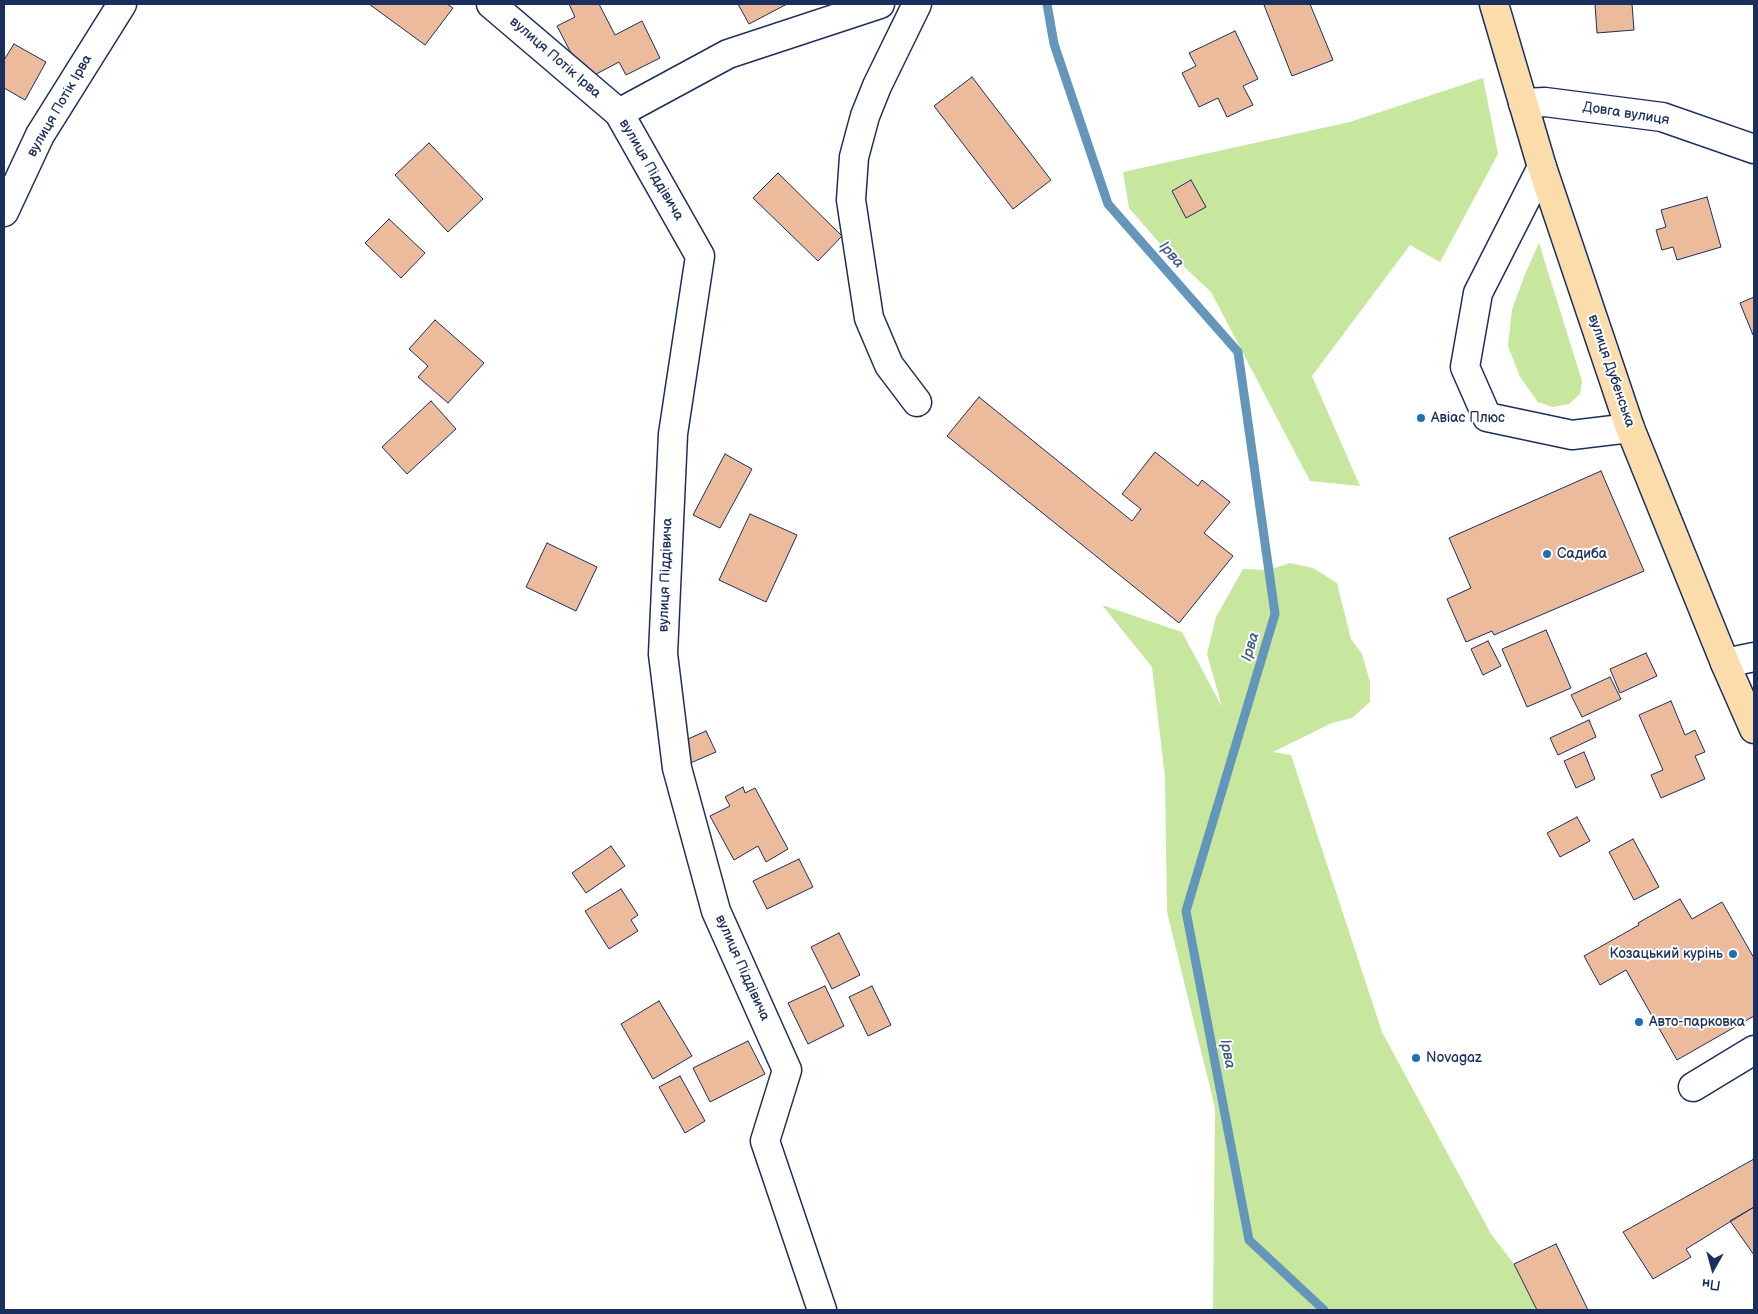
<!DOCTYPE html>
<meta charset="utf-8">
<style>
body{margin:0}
#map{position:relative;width:1758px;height:1314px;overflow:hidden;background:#fff;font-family:"Balsamiq Sans",sans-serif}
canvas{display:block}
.frame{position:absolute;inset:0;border:5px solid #1b2f5e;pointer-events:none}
.north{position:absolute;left:1688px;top:1244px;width:50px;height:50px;-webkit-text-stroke:4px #fff;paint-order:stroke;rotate:187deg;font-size:14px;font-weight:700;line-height:20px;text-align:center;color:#1b2f5e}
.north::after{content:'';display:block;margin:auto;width:18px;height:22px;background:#1b2f5e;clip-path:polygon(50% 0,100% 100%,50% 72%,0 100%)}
</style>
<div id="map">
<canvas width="1758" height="1314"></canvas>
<div class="frame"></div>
<div class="north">Пн</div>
</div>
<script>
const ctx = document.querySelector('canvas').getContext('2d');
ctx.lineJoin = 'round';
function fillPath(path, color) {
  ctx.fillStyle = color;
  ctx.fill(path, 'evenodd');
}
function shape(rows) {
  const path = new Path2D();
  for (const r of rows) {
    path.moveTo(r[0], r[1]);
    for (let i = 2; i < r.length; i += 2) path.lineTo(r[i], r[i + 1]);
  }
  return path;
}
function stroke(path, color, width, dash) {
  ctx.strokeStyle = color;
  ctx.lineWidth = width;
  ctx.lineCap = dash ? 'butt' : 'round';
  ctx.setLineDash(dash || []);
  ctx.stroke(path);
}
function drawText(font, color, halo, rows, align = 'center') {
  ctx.font = font + ' "Balsamiq Sans",sans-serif';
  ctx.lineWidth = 4;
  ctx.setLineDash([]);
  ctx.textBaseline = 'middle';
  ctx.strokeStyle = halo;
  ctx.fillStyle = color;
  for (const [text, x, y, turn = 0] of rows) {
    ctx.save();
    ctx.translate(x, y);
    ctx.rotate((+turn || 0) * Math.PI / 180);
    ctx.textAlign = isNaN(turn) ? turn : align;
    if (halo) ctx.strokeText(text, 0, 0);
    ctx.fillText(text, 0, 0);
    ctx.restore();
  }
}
const green = shape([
 [1483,78,1498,154,1440,262,1410,245,1312,376,1360,486,1310,481,1211,292,1163,247,1129,208,1123,172,1350,122],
 [1539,243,1582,381,1580,394,1569,404,1553,407,1538,402,1520,377,1508,346,1512,310,1525,274],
 [1290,563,1313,568,1337,583,1351,639,1362,654,1370,682,1370,702,1352,718,1332,723,1273,752,1291,755,1382,1032,1491,1234,1514,1264,1537,1310,1213,1310,1215,1108,1167,912,1165,777,1152,667,1102,605,1182,632,1222,707,1207,654,1216,617,1243,569,1269,570]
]);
const stream = shape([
 [1047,4,1054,44,1108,204,1238,352,1275,614,1186,911,1249,1240,1324,1310]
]);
const building = shape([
 [369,4,447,4,453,8,425,45,369,4],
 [569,4,599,4,615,35,642,21,660,58,626,75,619,62,585,80,557,26,575,17,569,4],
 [738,4,787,4,749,24,738,4],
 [1266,4,1310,4,1333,60,1292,76,1264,5,1266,4],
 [1595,4,1632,4,1634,30,1597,33,1595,4],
 [1235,31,1258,79,1243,86,1253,105,1227,117,1218,98,1199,107,1182,73,1196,66,1189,53,1235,31],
 [14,44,46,62,25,100,4,88,4,60,14,44],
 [972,77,1051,180,1013,209,934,106,972,77],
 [429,143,483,199,448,232,395,175,429,143],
 [778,173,842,236,818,261,753,198,778,173],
 [1191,180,1206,207,1186,218,1172,191,1191,180],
 [1707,197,1721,247,1677,260,1673,247,1662,250,1656,230,1666,227,1661,210,1707,197],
 [389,219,425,253,401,278,365,243,389,219],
 [1754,297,1754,335,1753,335,1740,303,1754,297],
 [435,320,484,363,448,403,418,377,428,366,409,349,435,320],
 [979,397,1132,521,1141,509,1122,494,1155,452,1198,486,1202,480,1230,502,1204,533,1233,556,1179,623,947,436,979,397],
 [431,401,456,429,407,474,382,447,431,401],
 [725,454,752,469,720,528,693,515,725,454],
 [1601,471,1644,571,1494,635,1492,631,1466,642,1447,599,1471,588,1449,538,1601,471],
 [750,514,797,535,766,602,719,580,750,514],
 [547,543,597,567,576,611,526,587,547,543],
 [1546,630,1571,688,1527,707,1502,649,1546,630],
 [1488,641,1501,666,1483,675,1471,649,1488,641],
 [1646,653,1657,676,1620,693,1610,669,1646,653],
 [1610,677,1621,699,1582,717,1571,695,1610,677],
 [1671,701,1685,735,1695,730,1705,752,1695,756,1705,779,1661,798,1651,775,1663,770,1639,715,1671,701],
 [1589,720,1596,737,1558,755,1550,738,1589,720],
 [706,731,716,752,688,764,679,743,706,731],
 [1584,752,1595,779,1576,788,1564,761,1584,752],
 [743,787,745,793,755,788,788,849,766,862,758,846,734,860,710,816,730,806,725,797,743,787],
 [1577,817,1590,841,1560,857,1547,833,1577,817],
 [1633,839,1659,887,1634,900,1609,852,1633,839],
 [611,846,625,866,586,893,572,873,611,846],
 [799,859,813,887,767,909,753,881,799,859],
 [621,889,638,915,631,920,638,931,609,949,585,911,621,889],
 [1680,899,1692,919,1722,902,1754,958,1754,1016,1677,1060,1626,970,1600,985,1584,956,1639,925,1638,923,1680,899],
 [839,933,860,975,832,989,811,947,839,933],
 [825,986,844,1026,808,1044,788,1003,825,986],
 [872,986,891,1025,868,1036,849,997,872,986],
 [659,1001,692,1056,653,1079,621,1024,659,1001],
 [748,1041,765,1074,710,1102,693,1068,748,1041],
 [680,1076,705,1121,685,1133,659,1087,680,1076],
 [1754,1159,1754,1207,1686,1249,1691,1257,1653,1279,1623,1232,1754,1159],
 [1754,1207,1754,1255,1730,1221,1754,1207],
 [1556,1244,1588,1310,1537,1310,1514,1264,1556,1244]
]);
const minor = shape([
 [491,4,619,113,700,256,673,434,663,654,677,768,716,911,787,1070,765,1141,822,1310],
 [1523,103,1545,102,1662,117,1754,149],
 [619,113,728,54,880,4],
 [1542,167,1478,293,1465,367,1487,417,1572,435,1630,428],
 [4,212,40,135,122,4],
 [917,402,889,365,869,318,851,200,854,157,865,116,877,86,917,4],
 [1725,663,1754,657],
 [1693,1087,1754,1050]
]);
const major = shape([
 [1494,4,1542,167,1630,428,1725,663,1754,729]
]);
const markers = [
 [1421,418,5,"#1f6fb2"],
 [1547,554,5,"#1f6fb2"],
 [1733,954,5,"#1f6fb2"],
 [1639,1022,5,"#1f6fb2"],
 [1416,1058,5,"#1f6fb2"]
];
const streetNames = [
 ["вулиця Потік Ірва",555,58,41],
 ["вулиця Потік Ірва",60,106,-60],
 ["Довга вулиця",1626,114,9],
 ["вулиця Піддівича",651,170,60],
 ["вулиця Дубенська",1611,371,71],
 ["вулиця Піддівича",666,575,-88],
 ["вулиця Піддівича",742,968,66]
];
const poiNames = [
 ["Авіас Плюс",1431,418],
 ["Садиба",1557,554],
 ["Козацький курінь",1723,954,"right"],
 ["Авто-парковка",1649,1022],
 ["Novagaz",1426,1058]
];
const waterNames = [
 ["Ірва",1171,255,49],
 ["Ірва",1251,647,-73],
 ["Ірва",1227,1054,79]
];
fillPath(green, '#c7e69e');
stroke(stream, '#6495ba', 9);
fillPath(building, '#ebbb9c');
stroke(building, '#1b2f5e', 1);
stroke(minor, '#1b2f5e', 31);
stroke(major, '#1b2f5e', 31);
stroke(minor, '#fff', 28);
stroke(major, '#fbddab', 28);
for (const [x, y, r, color] of markers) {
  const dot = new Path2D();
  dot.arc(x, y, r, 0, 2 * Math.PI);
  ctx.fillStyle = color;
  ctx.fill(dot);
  stroke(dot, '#fff', 2);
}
drawText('14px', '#1b2f5e', '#fff', streetNames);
drawText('14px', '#1b2f5e', '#fff', poiNames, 'left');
drawText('italic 15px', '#3a5a84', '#fff', waterNames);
</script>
